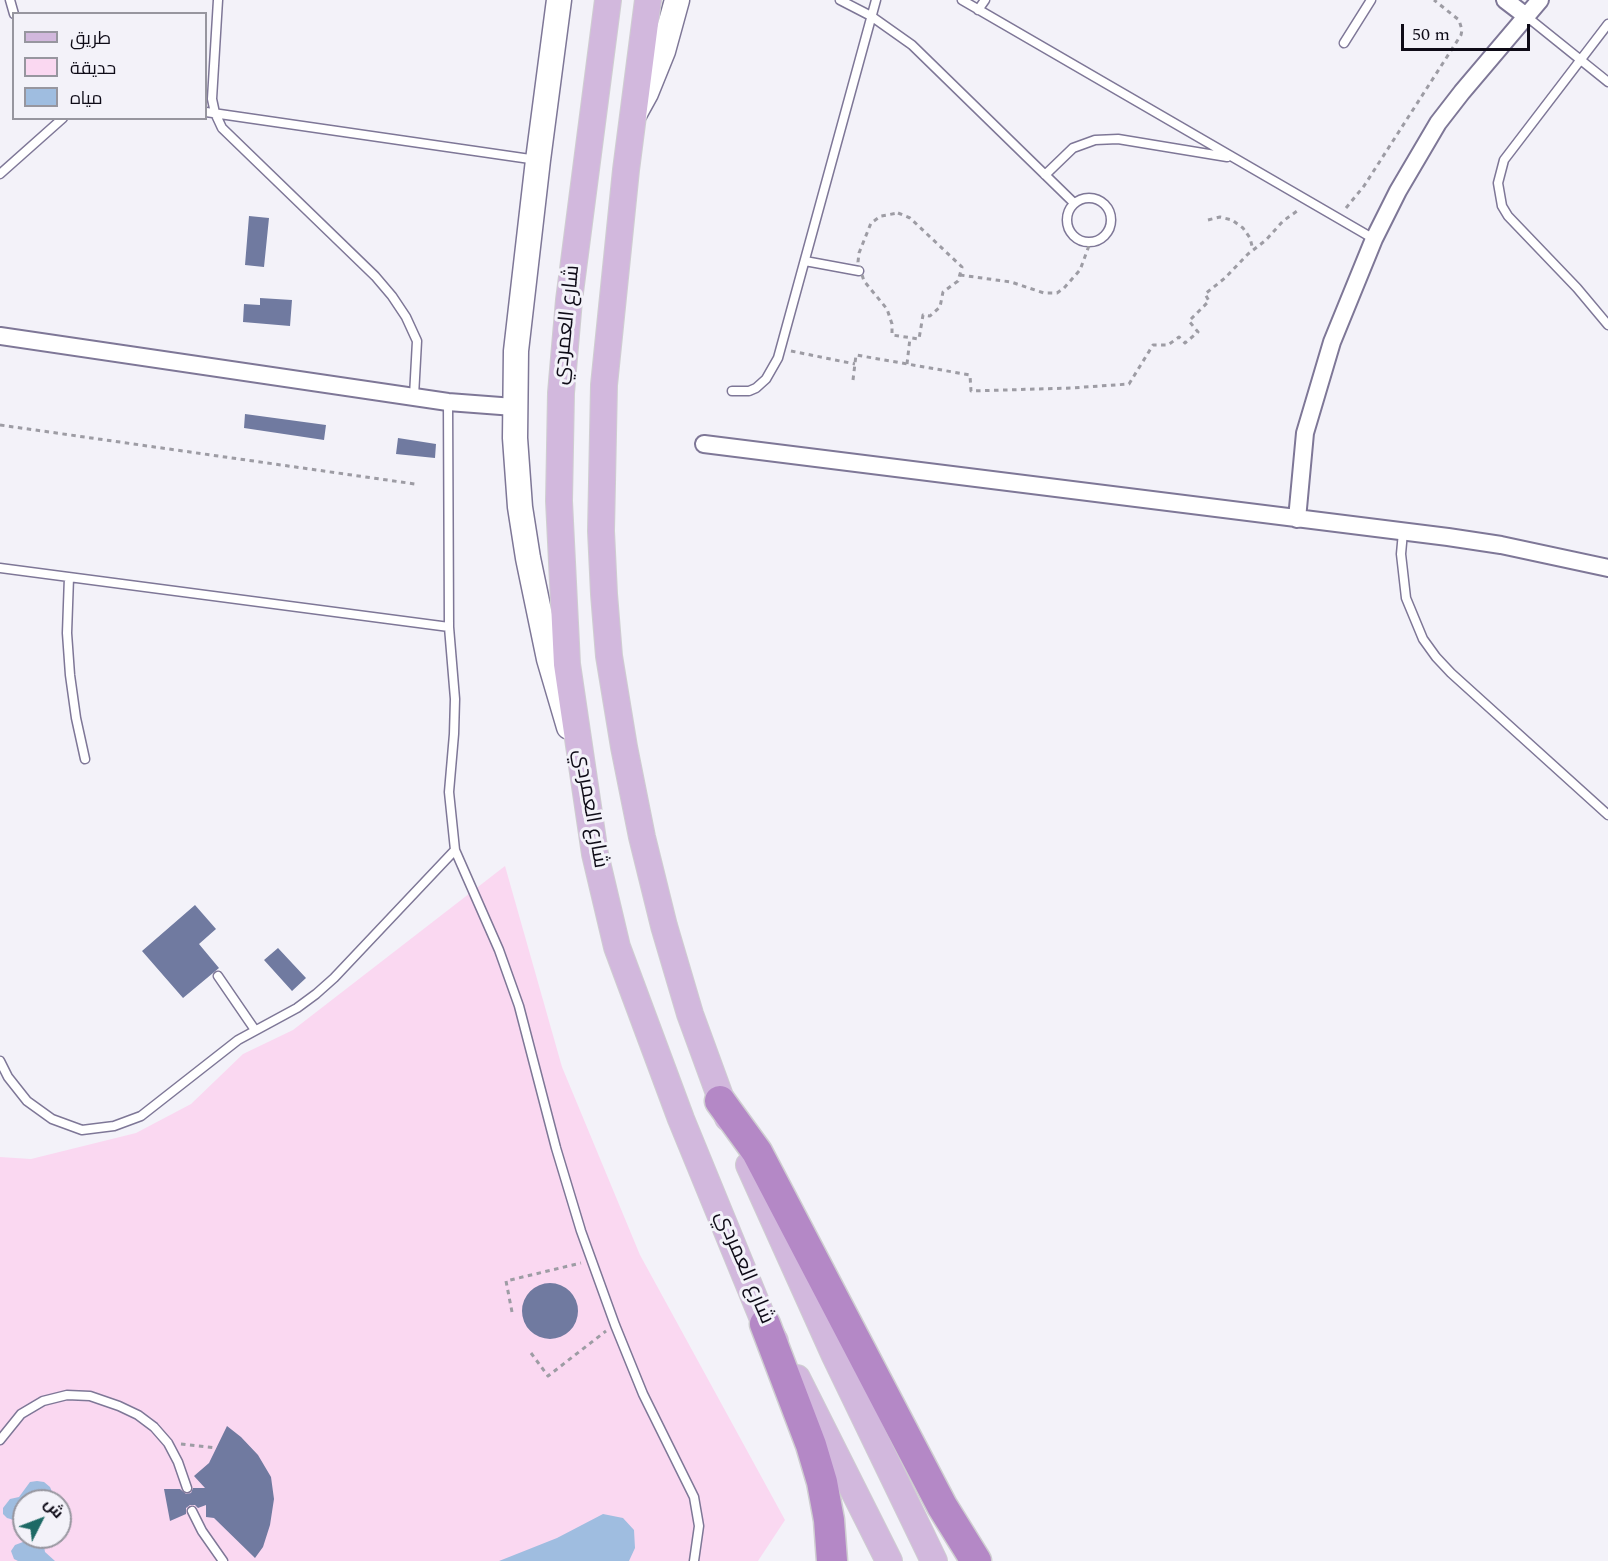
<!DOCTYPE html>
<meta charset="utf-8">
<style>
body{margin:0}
#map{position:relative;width:1608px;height:1561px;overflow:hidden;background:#f3f2f9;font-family:Spectral,Cairo,serif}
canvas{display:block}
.legend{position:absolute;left:12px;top:12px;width:195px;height:108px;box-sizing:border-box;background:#f3f2f9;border:2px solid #97969f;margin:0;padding:8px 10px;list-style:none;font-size:18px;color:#0e0b17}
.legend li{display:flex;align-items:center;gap:12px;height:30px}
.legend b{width:30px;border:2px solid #97969f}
.north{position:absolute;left:12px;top:1489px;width:60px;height:60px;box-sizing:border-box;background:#f3f2f9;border:2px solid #97969f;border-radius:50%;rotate:48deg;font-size:16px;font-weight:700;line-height:24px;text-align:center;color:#0e0b17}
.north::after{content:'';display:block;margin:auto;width:21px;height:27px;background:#1d6965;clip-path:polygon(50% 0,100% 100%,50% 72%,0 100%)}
.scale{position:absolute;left:1401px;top:24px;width:129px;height:27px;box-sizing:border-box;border:3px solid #0e0b17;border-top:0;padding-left:8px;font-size:18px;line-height:21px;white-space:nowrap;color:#0e0b17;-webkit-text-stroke:4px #f3f2f9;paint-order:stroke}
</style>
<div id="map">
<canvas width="1608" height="1561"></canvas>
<ul class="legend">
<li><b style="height:8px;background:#d2b8dd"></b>طريق</li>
<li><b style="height:16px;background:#fad8f1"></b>حديقة</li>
<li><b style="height:16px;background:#9fbde0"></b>مياه</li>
</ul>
<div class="north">ش</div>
<div class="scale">50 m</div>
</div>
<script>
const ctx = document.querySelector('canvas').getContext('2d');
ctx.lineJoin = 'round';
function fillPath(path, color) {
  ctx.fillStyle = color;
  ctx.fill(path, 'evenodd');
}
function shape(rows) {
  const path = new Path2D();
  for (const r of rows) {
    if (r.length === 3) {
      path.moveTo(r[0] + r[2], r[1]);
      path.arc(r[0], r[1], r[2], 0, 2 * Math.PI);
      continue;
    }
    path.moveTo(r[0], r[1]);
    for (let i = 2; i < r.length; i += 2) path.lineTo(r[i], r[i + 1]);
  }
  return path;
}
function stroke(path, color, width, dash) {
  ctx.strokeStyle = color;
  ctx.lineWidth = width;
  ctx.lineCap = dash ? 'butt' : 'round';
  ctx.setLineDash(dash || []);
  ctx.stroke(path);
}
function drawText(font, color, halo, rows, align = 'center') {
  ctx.font = font + ' Spectral,Cairo,serif';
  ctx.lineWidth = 6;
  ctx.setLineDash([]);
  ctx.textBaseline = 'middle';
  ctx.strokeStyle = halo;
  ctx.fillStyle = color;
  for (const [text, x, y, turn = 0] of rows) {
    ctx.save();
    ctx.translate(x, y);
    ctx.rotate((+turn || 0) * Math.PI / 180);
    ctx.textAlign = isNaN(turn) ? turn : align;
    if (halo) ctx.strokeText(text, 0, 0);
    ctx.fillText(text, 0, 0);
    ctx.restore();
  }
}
const green = shape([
 [505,866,562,1067,640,1255,785,1520,758,1561,0,1561,0,1157,31,1159,136,1133,191,1104,243,1054,293,1030],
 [24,1501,60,1501,60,1537,24,1537]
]);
const water = shape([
 [37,1481,44,1482,50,1487,53,1494,50,1501,24,1501,24,1523,7,1518,3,1514,3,1508,10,1499,19,1497,30,1482],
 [603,1514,623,1518,634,1530,635,1548,629,1561,499,1561,557,1538],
 [29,1537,60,1537,44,1546,45,1552,55,1561,18,1561,14,1559,11,1551,15,1545,23,1542]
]);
const building = shape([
 [249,216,269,218,264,267,245,265],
 [260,298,292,300,290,326,243,322,244,304,260,305],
 [245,414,326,425,324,440,244,428],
 [398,438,436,444,435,458,396,454],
 [195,905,216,929,199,944,219,968,183,998,142,951],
 [278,948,306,978,292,991,264,960],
 [550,1311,28],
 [227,1426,241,1437,258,1455,271,1477,274,1499,270,1525,263,1547,255,1558,214,1518,206,1517,206,1505,198,1508,195,1505,190,1505,186,1508,186,1514,170,1521,164,1489,180,1489,186,1494,191,1493,193,1488,205,1488,194,1476,209,1463]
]);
const path = shape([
 [1346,208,1364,186,1461,35,1462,30,1459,20,1434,0],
 [898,213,910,218,962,267,958,281,943,292,940,307,930,316,923,315,919,339,892,335,892,324,887,309,864,281,858,262,859,253,871,223,881,216,898,213],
 [1208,220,1220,217,1232,220,1243,228,1250,238,1253,250],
 [960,275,1011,282,1044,293,1057,293,1064,288,1080,270,1090,243],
 [791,351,855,364],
 [907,364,910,338],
 [853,380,856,355,970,375,971,391,1071,388,1129,384,1153,345,1168,345,1179,337,1185,343,1198,332,1189,321,1209,301,1205,294,1225,278,1248,254,1266,240,1283,221,1300,209],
 [0,425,415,484],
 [512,1312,506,1281,581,1263],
 [531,1353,548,1376,606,1331],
 [181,1444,216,1448]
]);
const lane = shape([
 [10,0,14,14],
 [218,0,212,99,215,113,222,128,375,276,392,296,406,317,417,341,414,396],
 [840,0,871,16,912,45,1074,203],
 [962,0,1374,239],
 [978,10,985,0],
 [1526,16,1608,82],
 [1608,24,1504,160,1498,183,1502,206,1508,216,1577,288,1608,325],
 [1344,43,1371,0],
 [206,112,537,160],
 [0,174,63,118],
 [1045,175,1073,148,1095,140,1118,139,1227,157],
 [1089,220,22],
 [805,261,859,271],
 [732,391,749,391,756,388,766,379,778,358,876,0],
 [448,402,449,627,455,699,454,734,449,792,455,850,499,950,519,1006,556,1148,581,1231,615,1325,643,1394,694,1497,699,1526,694,1561],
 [1403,532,1401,554,1406,598,1423,639,1436,657,1451,673,1608,815],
 [0,568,449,627],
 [69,577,67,633,70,675,76,718,85,759],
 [218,976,255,1030],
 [0,1061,8,1077,27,1101,52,1119,82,1130,114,1126,141,1116,238,1040,297,1008,316,994,334,978,455,850],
 [0,1440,21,1414,43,1401,67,1395,90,1396,119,1406,138,1415,154,1427,168,1443,178,1462,187,1488],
 [192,1511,202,1531,223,1561]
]);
const street = shape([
 [1505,0,1526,16],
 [0,336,448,402,514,407],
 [704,444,1448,537,1501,545,1608,568],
 [1297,519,1305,433,1332,342,1374,239,1398,191,1438,123,1462,92,1540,0]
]);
const secondary = shape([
 [559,0,538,160,516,351,515,438,520,507,528,558,549,659,569,727],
 [635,113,646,93,663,51,677,0]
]);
const primary = shape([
 [608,0,569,300,561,393,559,501,567,664,595,854,617,947,681,1119,765,1324,775,1341],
 [648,0,626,170,604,385,601,531,604,594,609,656,624,747,642,837,664,926,690,1014,728,1118],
 [749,1165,835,1356,934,1561],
 [797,1378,889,1561]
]);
const highway = shape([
 [720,1101,757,1152,942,1506,976,1561],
 [765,1324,811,1445,822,1482,829,1520,832,1561]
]);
const streetNames = [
 ["شارع العمردي",568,325,-84],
 ["شارع العمردي",589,809,80],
 ["شارع العمردي",743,1268,67]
];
fillPath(green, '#fad8f1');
fillPath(water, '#9fbde0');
fillPath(building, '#707aa0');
stroke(lane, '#7e7797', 11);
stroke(street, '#7e7797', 20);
stroke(secondary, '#7e7797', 27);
stroke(primary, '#cfced1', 28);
stroke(highway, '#cfced1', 33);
stroke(path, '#9d9ca4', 3, [4.5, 4.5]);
stroke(lane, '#fff', 8);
stroke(street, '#fff', 16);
stroke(secondary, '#fff', 24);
stroke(primary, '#d2b8dd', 26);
stroke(highway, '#b488c6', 30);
drawText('21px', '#0e0b17', '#f3f2f9', streetNames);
</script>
